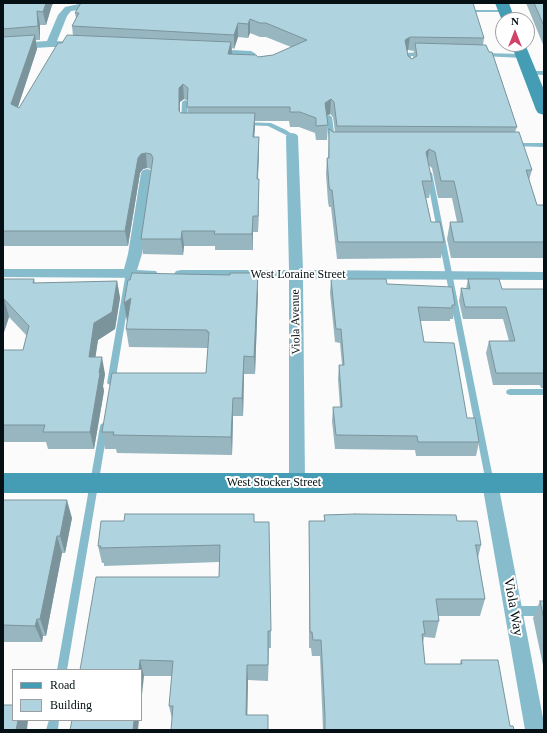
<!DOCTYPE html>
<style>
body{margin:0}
#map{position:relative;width:547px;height:733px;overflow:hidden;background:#fbfbfb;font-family:Georgia,serif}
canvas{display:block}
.frame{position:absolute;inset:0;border:4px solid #041013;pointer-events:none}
.legend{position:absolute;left:12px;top:669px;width:130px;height:52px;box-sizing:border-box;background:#fff;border:1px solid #9b9fa1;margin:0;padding:5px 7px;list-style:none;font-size:12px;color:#041013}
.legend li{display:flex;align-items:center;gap:8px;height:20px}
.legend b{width:20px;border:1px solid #9b9fa1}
.north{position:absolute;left:495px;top:12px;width:40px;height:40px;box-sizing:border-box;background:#fff;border:1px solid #9b9fa1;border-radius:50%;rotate:0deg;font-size:11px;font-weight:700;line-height:16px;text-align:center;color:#041013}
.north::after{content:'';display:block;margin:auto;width:14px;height:18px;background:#d14268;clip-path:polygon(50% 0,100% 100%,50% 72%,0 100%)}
</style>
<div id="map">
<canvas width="547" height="733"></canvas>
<div class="frame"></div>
<ul class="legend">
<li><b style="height:5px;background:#449cb5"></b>Road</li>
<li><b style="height:11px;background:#b0d4df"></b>Building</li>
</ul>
<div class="north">N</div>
</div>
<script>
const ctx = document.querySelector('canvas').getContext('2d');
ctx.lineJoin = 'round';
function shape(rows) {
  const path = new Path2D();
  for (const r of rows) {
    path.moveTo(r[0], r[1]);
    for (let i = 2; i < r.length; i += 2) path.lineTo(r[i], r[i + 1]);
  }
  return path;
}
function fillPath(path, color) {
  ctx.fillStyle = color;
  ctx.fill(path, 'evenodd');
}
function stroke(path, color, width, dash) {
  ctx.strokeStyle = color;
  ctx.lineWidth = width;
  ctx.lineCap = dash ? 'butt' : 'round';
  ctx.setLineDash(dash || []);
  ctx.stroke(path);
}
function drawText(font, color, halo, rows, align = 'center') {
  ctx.font = font + ' Georgia,serif';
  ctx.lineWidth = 4;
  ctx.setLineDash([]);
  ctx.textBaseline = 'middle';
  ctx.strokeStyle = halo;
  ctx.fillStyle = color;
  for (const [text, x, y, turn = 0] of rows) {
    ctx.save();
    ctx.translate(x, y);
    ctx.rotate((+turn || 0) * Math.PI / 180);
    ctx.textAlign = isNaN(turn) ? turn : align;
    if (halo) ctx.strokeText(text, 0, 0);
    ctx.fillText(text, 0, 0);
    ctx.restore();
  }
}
const lane = shape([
 [464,10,505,10,507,11,505,12,466,12,464,11,464,10],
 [406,53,424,52,427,54,424,56,411,56,413,67,410,69,407,67,406,53],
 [484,53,523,54,526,56,523,58,482,56,482,54,484,53],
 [529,71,544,71,544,75,527,74,526,73,529,71],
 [185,100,188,102,187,123,184,125,181,123,182,102,185,100],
 [329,115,332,117,335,140,332,142,329,140,326,117,329,115],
 [244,122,271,123,286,130,295,136,292,138,268,126,242,125,241,124,244,122],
 [514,143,544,143,544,147,512,146,511,145,514,143],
 [429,171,432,173,494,483,493,486,490,487,487,486,486,483,426,173,429,171],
 [126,272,129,272,133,274,115,383,111,386,107,383,126,272],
 [510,389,544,389,544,395,510,395,507,394,506,392,507,390,510,389],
 [104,423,107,424,108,426,67,670,57,670,100,426,101,424,104,423],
 [513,606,544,606,544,616,513,616,509,614,508,611,509,608,513,606],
 [49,720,59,720,58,730,46,730,49,720]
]);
const street = shape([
 [79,4,99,6,104,9,99,12,79,10,71,11,67,16,57,41,79,43,81,45,79,47,51,47,3,50,3,44,47,41,58,15,65,7,79,4],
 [212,49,251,51,256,54,251,57,208,54,207,52,208,50,212,49],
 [292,133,296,134,298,136,303,270,544,272,544,280,303,279,305,483,303,488,297,490,291,488,289,483,289,279,181,278,176,277,174,274,176,271,181,270,289,270,286,136,288,134,292,133],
 [147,169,151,170,153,173,142,254,137,270,156,271,158,274,156,277,151,278,3,277,3,269,124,269,128,254,141,173,143,170,147,169],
 [490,476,496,478,498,483,544,723,544,730,525,730,482,483,484,478,490,476]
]);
const secondary = shape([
 [495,3,509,3,515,20,503,20,503,23,495,3],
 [511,44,525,44,544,90,544,115,538,113,536,110,511,44],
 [3,473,544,473,544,493,3,493,3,473]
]);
const wall = shape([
 [3,3,54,3,52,5,46,25,40,25,40,40,36,40,37,49,18,107,19,108,62,43,73,36,72,26,76,18,75,13,81,3,484,38,483,45,517,127,515,132,532,170,529,180,537,205,544,208,544,258,451,258,447,239,450,222,457,222,452,198,438,198,432,168,428,165,432,181,429,198,426,198,431,222,444,242,441,258,337,259,331,207,329,207,328,202,326,174,327,158,328,158,329,129,333,132,335,132,333,117,330,114,327,116,328,125,327,140,316,140,315,133,299,127,290,127,289,121,255,121,254,137,259,137,259,152,258,179,259,194,258,232,253,232,253,250,215,250,215,246,184,246,183,255,143,254,141,239,151,169,147,168,143,169,140,173,128,246,3,246],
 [250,33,260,37,266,37,291,47,273,55,258,57,232,54,232,48,234,49,238,37,248,38],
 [408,50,414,51,413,58,412,59,408,56,407,51],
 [184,99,188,101,188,113,180,113,180,102],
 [526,3,544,3,544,47],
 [3,279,34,279,35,283,117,281,120,298,115,329,98,340,95,357,105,374,103,386,104,391,94,449,48,449,46,442,3,442,3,350,23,350,27,336,9,317,3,335],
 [331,279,387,284,455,305,453,319,450,319,450,321,420,321,424,342,467,418,479,442,476,456,416,456,415,450,335,449,332,421,333,407,340,407,338,379,339,365,342,365,340,343,335,342,330,293],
 [468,279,502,289,544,289,544,388,541,388,540,385,493,385,486,353,489,341,509,341,503,319,463,319,459,301,461,288,466,289],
 [258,291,255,374,244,374,243,416,233,416,232,455,117,453,116,449,105,449,102,432,206,373,208,348,129,347,126,329,128,320,127,321,124,303],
 [3,500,72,518,65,553,62,553,46,636,43,636,42,642,3,642],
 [324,515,457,521,481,545,478,558,485,599,480,616,438,616,439,621,435,638,424,637,423,643,425,664,460,664,461,660,510,726,514,730,323,730,320,656,312,656,311,648,309,648,309,521,324,521],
 [254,522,271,631,271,648,269,648,268,681,248,680,247,715,172,719,169,706,172,676,144,676,80,670,219,577,219,562,104,566,104,563,102,563,98,546],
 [540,601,544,601,544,670,533,618]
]);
const shadedWall = shape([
 [46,3,54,3,52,5,46,25,43,12],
 [37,11,40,25,40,40,38,26],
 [250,19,250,33,248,38,248,24],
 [238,23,238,37,234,49,234,35],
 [35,35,37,49,14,119,11,104],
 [410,37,408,50,404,54,405,40],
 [231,42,232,56,228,54],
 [183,84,184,99,180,102,180,126,179,111,179,88],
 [331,99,330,114,325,117,325,103],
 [255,113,255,128,253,152,253,137],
 [259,137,259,152,257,194,257,179],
 [429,149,427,165,426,152],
 [146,153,147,168,143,169,140,173,128,246,125,231,138,158,141,154],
 [259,179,259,194,258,232,258,216],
 [253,216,253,250,252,234],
 [182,231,184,246,183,255,181,239],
 [258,273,258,291,255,374,254,357],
 [117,281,120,298,115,329,98,340,93,374,89,357,94,323],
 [131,298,134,316,127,321,124,303],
 [4,299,9,317,3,335,3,303],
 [244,356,244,374,243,416,242,398],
 [102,357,105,374,103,386,104,391,94,449,90,432,99,373],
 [233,398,233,416,232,455,231,437],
 [67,500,72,518,65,553,60,536],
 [57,536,62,553,46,636,40,619],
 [37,619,43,636,42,642,35,626],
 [140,660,144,676,141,704,141,670,139,670],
 [247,665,248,680,247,730,246,715],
 [18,720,28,720,27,730,16,730],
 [134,720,139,720,138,730,133,730]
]);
const building = shape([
 [3,3,46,3,43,12,37,11,38,26,3,29,3,3],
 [81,3,473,3,484,38,410,37,405,40,408,56,412,59,417,56,415,43,486,45,489,52,492,52,517,127,337,126,334,102,331,99,325,103,328,125,316,126,316,118,300,112,290,112,290,107,187,107,188,88,183,84,179,88,179,111,181,113,255,113,253,137,259,137,257,179,259,179,258,216,253,216,252,234,214,234,215,231,182,231,181,239,141,239,153,158,151,154,146,153,141,154,138,158,125,231,3,231,3,37,35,35,11,104,19,108,58,43,62,43,67,35,231,42,228,54,256,55,258,57,273,55,307,40,266,23,260,23,250,19,248,24,238,23,234,35,72,26,79,13,75,13,81,3],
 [534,3,544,3,544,26,534,3],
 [329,129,333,132,519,132,532,170,526,170,537,205,543,205,544,208,544,242,454,242,450,222,463,222,454,181,441,181,435,152,429,149,426,152,432,181,422,181,431,222,440,222,444,242,338,242,332,190,330,190,329,186,327,158,329,158,329,129],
 [132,273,230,275,230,273,258,273,254,357,244,356,242,398,233,398,231,437,113,435,114,432,102,432,112,373,206,373,209,332,207,332,207,330,126,329,131,298,124,303,128,280,130,280,132,273],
 [3,279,34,279,33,283,117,281,112,312,94,323,89,357,102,357,99,373,100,373,90,432,43,432,45,425,3,425,3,350,23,350,29,326,4,299,3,303,3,279],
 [331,279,386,279,387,284,452,287,455,305,452,305,452,308,418,307,424,342,454,343,467,418,475,418,479,442,418,442,417,436,336,435,333,407,342,407,339,365,344,365,341,329,336,329,331,279],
 [468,279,499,279,502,289,544,289,544,373,496,373,489,341,515,341,506,307,465,307,461,288,470,289,468,279],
 [3,500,67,500,60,536,57,536,40,619,37,619,35,626,3,625,3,500],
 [125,514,254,514,254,522,269,522,271,631,268,631,268,665,247,665,246,715,268,715,268,730,171,730,173,706,169,706,173,661,140,660,139,670,80,670,96,577,219,577,220,545,100,548,101,546,98,546,101,521,124,521,125,514],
 [355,514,456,515,457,521,477,521,481,545,475,545,476,547,485,599,436,599,439,621,423,621,425,634,422,634,425,664,462,664,461,660,498,660,510,726,513,726,514,730,325,730,325,715,321,640,313,640,312,632,310,632,309,521,325,521,324,515,355,514],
 [540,601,544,601,544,620,540,601],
 [3,705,13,705,13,720,18,720,16,730,3,730,3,705],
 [72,720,134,720,133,730,70,730,72,720]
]);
const streetNames = [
 ["West Loraine Street",298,275],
 ["Viola Avenue",296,322,-91],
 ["West Stocker Street",274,483]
];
const nearStreetnames = [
 ["Viola Way",513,607,80]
];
fillPath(lane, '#87bccd');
fillPath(street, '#87bccd');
fillPath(secondary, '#449cb5');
fillPath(wall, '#97b6c0');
fillPath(shadedWall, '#7b949c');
fillPath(building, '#b0d4df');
stroke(building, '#7b949c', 1);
drawText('12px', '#041013', '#fff', streetNames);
drawText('14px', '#041013', '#fff', nearStreetnames);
</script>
